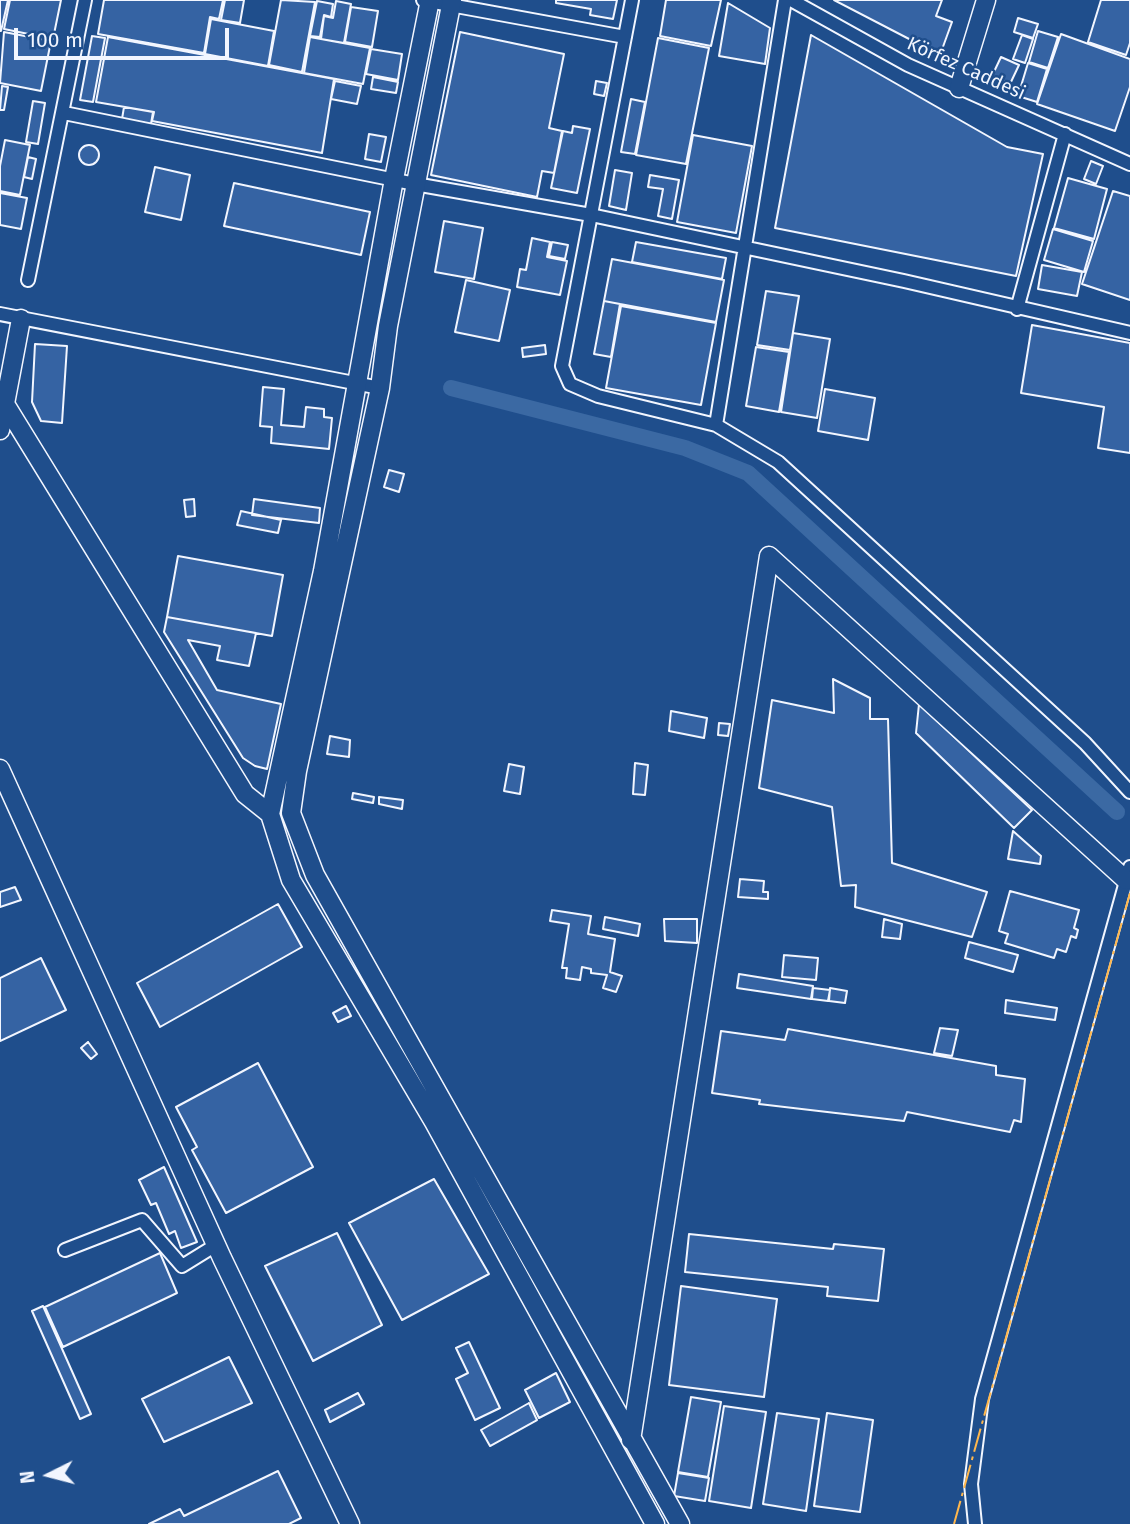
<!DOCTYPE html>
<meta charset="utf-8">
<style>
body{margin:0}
#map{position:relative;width:1130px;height:1524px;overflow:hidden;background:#1f4e8c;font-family:"Fira Sans",sans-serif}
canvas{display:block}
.north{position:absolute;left:14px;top:1440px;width:70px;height:70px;-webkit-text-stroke:5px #1f4e8c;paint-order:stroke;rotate:264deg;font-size:19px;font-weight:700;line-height:28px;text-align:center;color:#f2f6ff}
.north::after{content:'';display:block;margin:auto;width:24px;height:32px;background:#f2f6ff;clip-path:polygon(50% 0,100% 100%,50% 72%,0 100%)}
.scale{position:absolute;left:14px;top:28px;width:215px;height:32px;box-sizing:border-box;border:4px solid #f2f6ff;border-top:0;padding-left:9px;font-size:21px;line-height:24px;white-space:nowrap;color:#f2f6ff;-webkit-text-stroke:5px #1f4e8c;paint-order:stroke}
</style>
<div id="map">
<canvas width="1130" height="1524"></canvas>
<div class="north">N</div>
<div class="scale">100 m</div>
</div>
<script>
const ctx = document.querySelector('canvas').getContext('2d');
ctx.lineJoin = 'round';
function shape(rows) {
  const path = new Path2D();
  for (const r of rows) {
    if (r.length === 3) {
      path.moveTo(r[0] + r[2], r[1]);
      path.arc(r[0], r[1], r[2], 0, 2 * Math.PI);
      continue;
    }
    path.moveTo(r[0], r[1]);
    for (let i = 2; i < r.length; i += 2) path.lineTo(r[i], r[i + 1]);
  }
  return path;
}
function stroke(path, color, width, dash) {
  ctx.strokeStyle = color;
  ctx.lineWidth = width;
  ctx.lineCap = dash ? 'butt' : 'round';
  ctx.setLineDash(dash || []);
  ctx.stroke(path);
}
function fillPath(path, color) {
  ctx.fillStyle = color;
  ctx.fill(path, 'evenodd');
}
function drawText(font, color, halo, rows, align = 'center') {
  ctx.font = font + ' "Fira Sans",sans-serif';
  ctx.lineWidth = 5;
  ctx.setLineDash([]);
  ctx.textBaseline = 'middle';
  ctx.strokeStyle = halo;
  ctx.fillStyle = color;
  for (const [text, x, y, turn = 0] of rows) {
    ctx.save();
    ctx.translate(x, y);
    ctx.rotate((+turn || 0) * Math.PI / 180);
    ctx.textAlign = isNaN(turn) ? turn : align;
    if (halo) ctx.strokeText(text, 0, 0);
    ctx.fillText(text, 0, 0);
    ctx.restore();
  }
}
const canal = shape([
 [451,388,685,448,748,473,1117,812]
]);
const building = shape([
 [0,0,8,0,1,31,0,31,0,0],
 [10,0,61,0,53,39,4,29,10,0],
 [104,0,223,0,219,19,210,17,204,53,98,34,104,0],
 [225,0,244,0,240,23,221,20,225,0],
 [281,0,315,2,302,72,269,65,281,0],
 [556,0,617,0,613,19,590,15,591,9,556,3,556,0],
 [666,0,721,0,711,46,660,36,666,0],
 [834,0,942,0,936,16,952,22,940,55,834,0],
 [1101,0,1130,0,1130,43,1126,55,1088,42,1101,0],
 [317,1,333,4,331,17,324,15,320,37,310,36,317,1],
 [336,1,351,4,344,43,321,39,324,16,333,18,336,1],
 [728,3,770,28,765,64,719,56,728,3],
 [351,7,378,11,372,47,345,42,351,7],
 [1018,18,1038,24,1033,38,1014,32,1018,18],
 [211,19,274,31,268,66,205,54,211,19],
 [1038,31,1058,37,1048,68,1029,62,1038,31],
 [4,32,51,41,41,91,0,83,4,32],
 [460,32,564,54,549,128,562,131,554,173,542,171,537,197,431,175,460,32],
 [1061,34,1130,59,1130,87,1115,131,1037,104,1061,34],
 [811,35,1007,147,1043,154,1016,276,775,228,811,35],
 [1022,35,1033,39,1025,63,1013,59,1022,35],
 [92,36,105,38,93,102,80,100,92,36],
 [108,37,334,79,322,153,152,121,154,112,96,102,108,37],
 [310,37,370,48,363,84,304,73,310,37],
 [658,38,709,48,686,164,636,155,658,38],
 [371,49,402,54,398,80,366,74,371,49],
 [1001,57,1019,65,1010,84,992,76,1001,57],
 [1028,63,1047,69,1037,102,1018,96,1028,63],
 [373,77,398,82,396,93,371,89,373,77],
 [335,81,361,86,357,104,331,99,335,81],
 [596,81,607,83,604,96,594,94,596,81],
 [2,86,8,87,4,110,0,110,2,86],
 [631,99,645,102,635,154,621,152,631,99],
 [33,101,45,103,38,144,26,142,33,101],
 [124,107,153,112,151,124,122,119,124,107],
 [573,126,590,129,577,193,551,188,563,131,572,133,573,126],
 [369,134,386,137,381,162,365,159,369,134],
 [693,135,752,146,736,233,677,222,693,135],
 [5,140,30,145,20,195,0,191,0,166,5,140],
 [89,155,10],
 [28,157,36,159,32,179,24,177,28,157],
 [1091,161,1103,166,1096,184,1084,179,1091,161],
 [155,167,190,175,181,220,145,212,155,167],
 [615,170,632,173,626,210,609,206,615,170],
 [650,175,679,180,672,219,658,216,663,189,648,187,650,175],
 [1068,178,1107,189,1094,239,1054,228,1068,178],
 [234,183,370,212,361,255,224,226,234,183],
 [1113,191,1130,196,1130,300,1082,284,1113,191],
 [0,193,27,198,21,229,0,225,0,193],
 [444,221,483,228,474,279,435,272,444,221],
 [1053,229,1093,241,1084,272,1044,260,1053,229],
 [532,238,550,242,547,257,567,261,560,295,517,287,520,269,526,270,532,238],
 [552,242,568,245,565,259,549,256,552,242],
 [636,242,726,258,722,279,632,262,636,242],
 [612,259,724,280,716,322,604,301,612,259],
 [1042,265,1082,272,1077,296,1038,289,1042,265],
 [466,280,510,290,499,341,455,332,466,280],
 [766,291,799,296,790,350,757,345,766,291],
 [604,301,620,304,611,357,594,354,604,301],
 [621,306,716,323,701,405,606,388,621,306],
 [1032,325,1130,343,1130,453,1098,448,1104,407,1021,393,1032,325],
 [793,333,830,339,817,418,781,412,793,333],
 [35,344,67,346,62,423,41,421,32,402,35,344],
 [545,345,546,354,523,357,522,348,545,345],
 [756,347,789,352,779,412,746,406,756,347],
 [263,387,284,389,281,425,304,427,306,407,324,409,324,417,332,418,329,449,271,443,272,427,260,426,263,387],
 [825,389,875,398,868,440,818,431,825,389],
 [389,470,404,474,399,492,384,487,389,470],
 [194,499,195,516,186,517,184,500,194,499],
 [254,499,320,508,319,523,252,515,254,499],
 [241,511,281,520,278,533,237,525,241,511],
 [178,556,283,575,272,636,167,617,178,556],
 [167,617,256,633,249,666,217,660,220,646,188,640,217,690,281,704,267,769,255,766,243,758,164,632,167,617],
 [833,679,870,698,870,719,888,719,892,863,987,892,972,937,855,907,856,885,841,886,832,807,759,788,772,700,834,713,833,679],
 [919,704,1032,810,1014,828,916,733,919,704],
 [671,711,707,718,704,738,669,731,671,711],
 [719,723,730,724,728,736,718,735,719,723],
 [330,736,350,740,349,757,327,754,330,736],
 [635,763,648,765,645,795,633,794,635,763],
 [509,764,524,767,520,794,504,791,509,764],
 [353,793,374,797,373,803,352,799,353,793],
 [379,797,403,800,402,809,379,804,379,797],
 [1013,831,1041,856,1040,864,1008,859,1013,831],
 [740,879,764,881,763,892,768,892,768,899,738,897,740,879],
 [15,887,21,900,0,907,0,892,15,887],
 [1010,891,1079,910,1074,928,1078,930,1076,938,1071,936,1066,952,1057,949,1054,958,1005,943,1008,934,999,931,1010,891],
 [278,904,302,947,160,1027,137,983,278,904],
 [552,910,591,916,588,934,615,939,610,972,622,976,616,992,603,988,607,975,591,973,591,969,582,967,580,980,566,978,567,968,562,968,569,924,550,921,552,910],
 [605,917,640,924,638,936,603,929,605,917],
 [664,919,697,919,697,943,665,941,664,919],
 [884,919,902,924,900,939,882,937,884,919],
 [969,942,1018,955,1013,972,965,958,969,942],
 [784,955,818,958,816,980,782,977,784,955],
 [41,958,66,1010,0,1041,0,978,41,958],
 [739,974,813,986,811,999,737,988,739,974],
 [813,988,830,990,828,1001,812,999,813,988],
 [830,988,847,991,845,1003,829,1001,830,988],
 [1006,1000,1057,1008,1055,1020,1005,1013,1006,1000],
 [346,1006,351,1016,338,1022,333,1013,346,1006],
 [940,1028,958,1030,952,1056,934,1053,940,1028],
 [788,1029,996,1066,996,1075,1025,1079,1021,1122,1014,1120,1010,1132,907,1112,904,1121,759,1104,760,1100,712,1093,721,1031,785,1040,788,1029],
 [88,1042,97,1054,91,1059,81,1048,88,1042],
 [258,1063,313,1167,226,1213,192,1150,197,1147,176,1107,258,1063],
 [164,1167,197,1242,181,1248,175,1231,169,1234,156,1203,151,1205,139,1180,164,1167],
 [434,1179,489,1274,402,1320,349,1223,434,1179],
 [337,1233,382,1325,313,1361,265,1266,337,1233],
 [689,1234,833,1249,834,1244,884,1249,878,1301,827,1296,828,1287,685,1272,689,1234],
 [160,1253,177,1293,63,1347,45,1307,160,1253],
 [681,1286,777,1299,764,1397,669,1385,681,1286],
 [43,1306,91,1414,80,1419,32,1311,43,1306],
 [469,1342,500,1408,475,1420,456,1379,468,1373,456,1348,469,1342],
 [229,1357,252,1403,164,1442,142,1399,229,1357],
 [556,1373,570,1402,539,1418,525,1390,556,1373],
 [358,1393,364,1404,330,1422,325,1410,358,1393],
 [691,1397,721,1402,708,1477,678,1472,691,1397],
 [529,1403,537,1420,490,1446,481,1430,529,1403],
 [724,1406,766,1412,751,1508,709,1501,724,1406],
 [777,1413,819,1419,806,1511,763,1504,777,1413],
 [827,1413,873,1420,860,1512,814,1506,827,1413],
 [278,1471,301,1518,289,1524,149,1524,180,1509,184,1516,278,1471],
 [678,1473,709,1478,705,1501,674,1496,678,1473]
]);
const street = shape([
 [423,0,625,37],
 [632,0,562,366,570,384,598,396,716,425,778,462,1085,743,1130,792],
 [791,0,908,65,1130,164],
 [64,113,415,184,591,215,904,281,1130,333],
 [28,280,85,0],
 [1017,309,1065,134],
 [0,314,380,388],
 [716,425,785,0],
 [65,1250,142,1220,182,1266,216,1245],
 [975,1524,971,1484,982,1399,1130,867]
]);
const secondary = shape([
 [430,0,394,179,323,571,270,814,291,880,434,1122,655,1524],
 [452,0,388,326,380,388,297,771,291,813,315,875,680,1524],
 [959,88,986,0],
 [5,404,245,794,270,814],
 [0,430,21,319],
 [769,556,1126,880],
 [0,769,222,1258,350,1524],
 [631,1440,769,556]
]);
const power = shape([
 [954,1524,1130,893]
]);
const streetNames = [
 ["Körfez Caddesi",966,69,24]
];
stroke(canal, '#3b69a3', 16);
fillPath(building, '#3563a3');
stroke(building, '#f2f6ff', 2);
stroke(street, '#f2f6ff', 16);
stroke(secondary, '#f2f6ff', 21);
stroke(street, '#1f4e8c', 12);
stroke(secondary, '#1f4e8c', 18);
stroke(power, '#ffb74d', 2, [24, 5, 3.5, 5]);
drawText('19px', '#f2f6ff', '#1f4e8c', streetNames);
</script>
